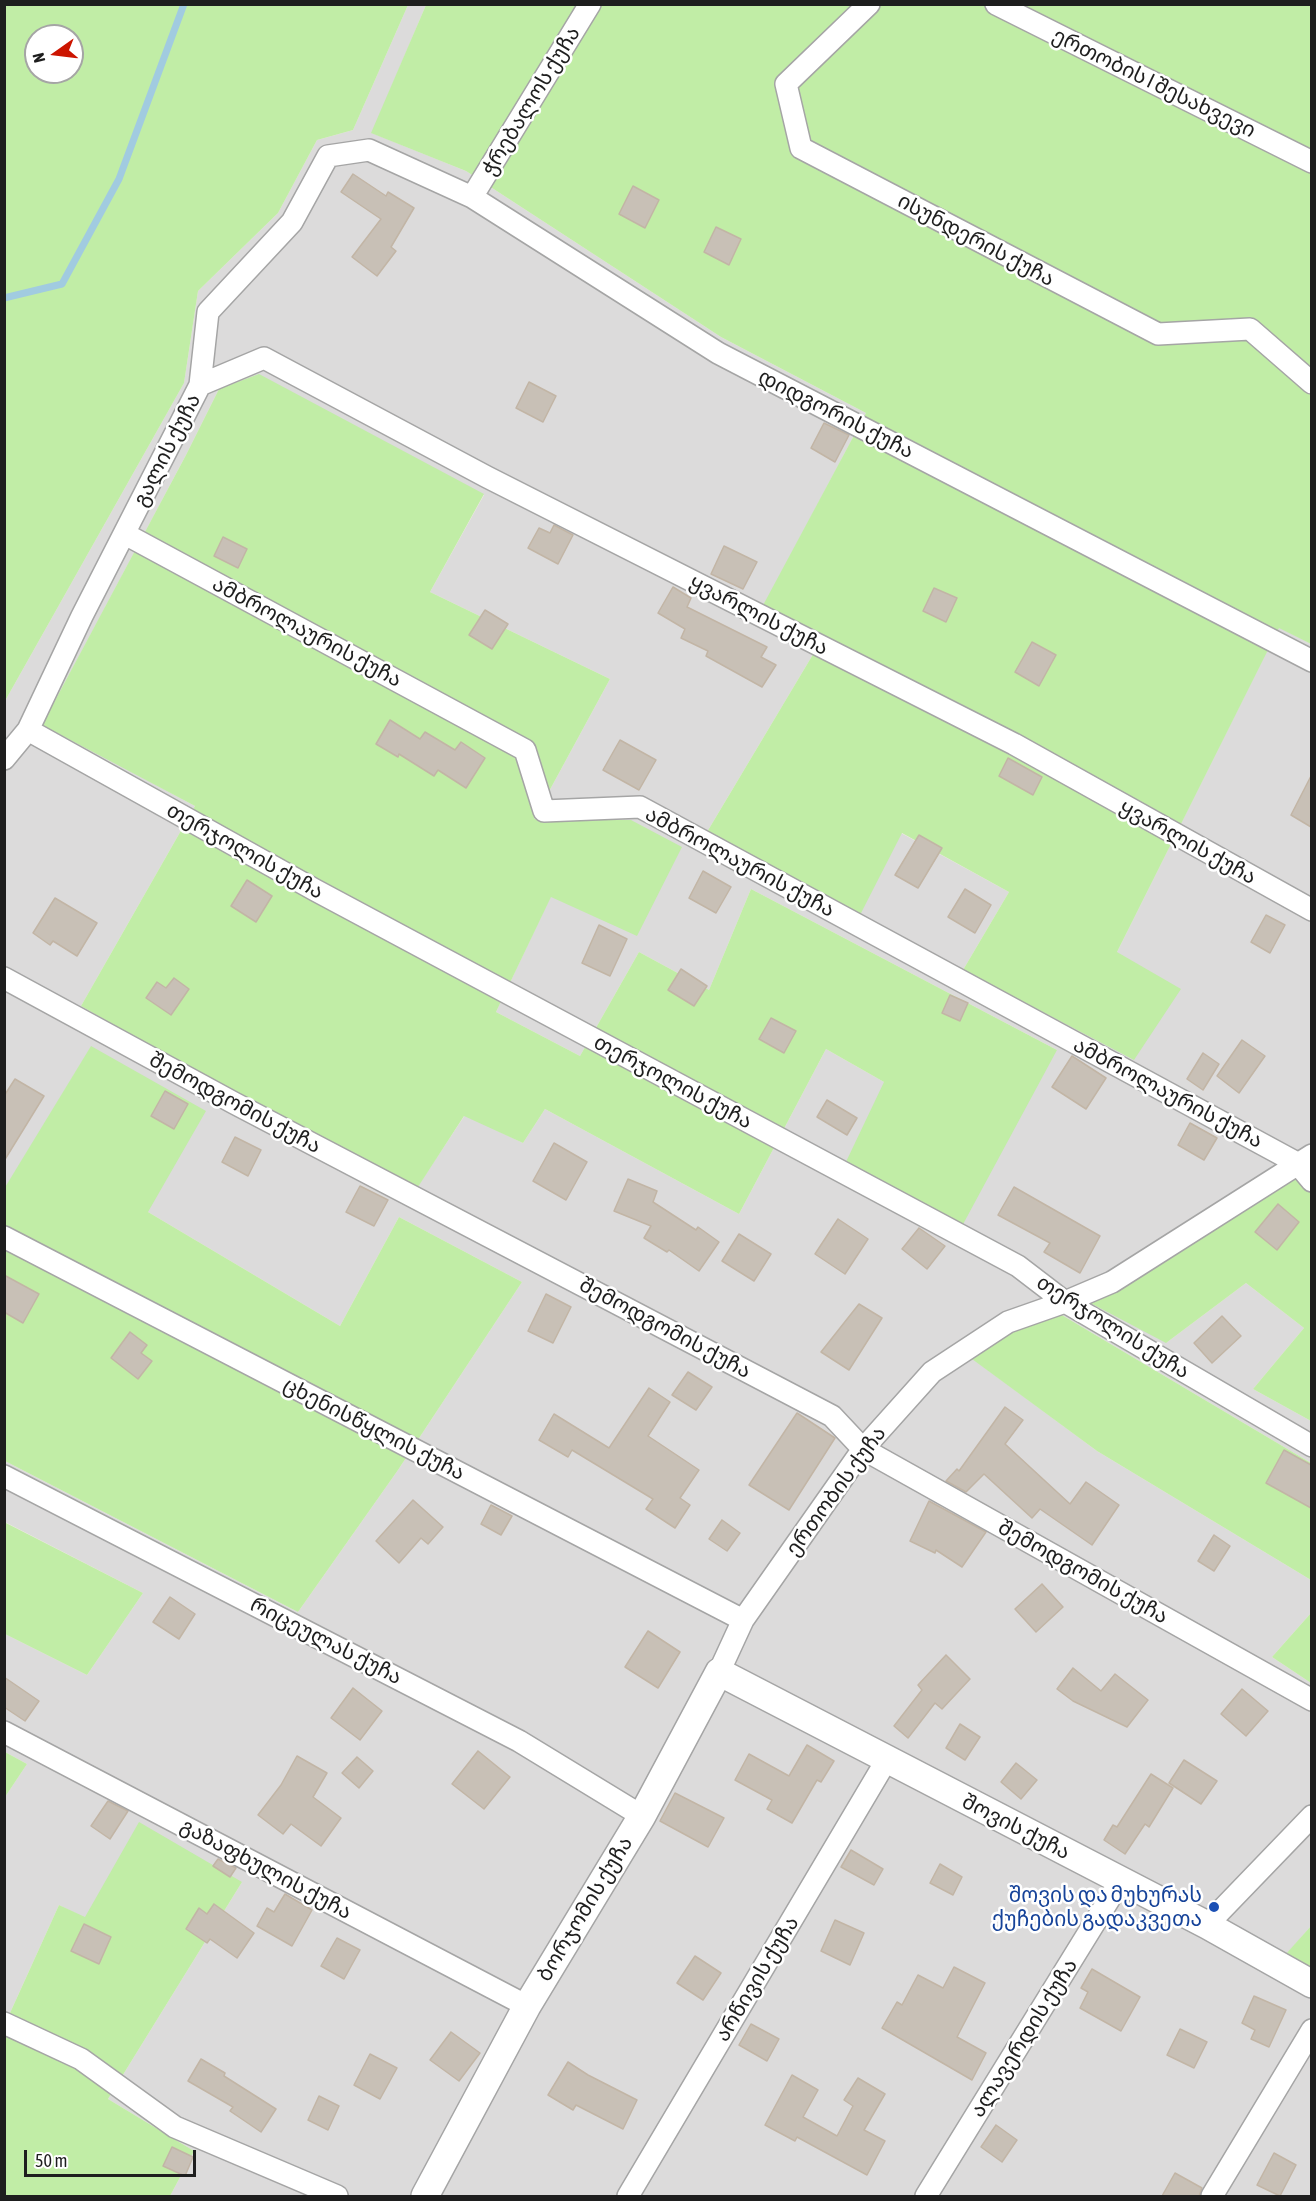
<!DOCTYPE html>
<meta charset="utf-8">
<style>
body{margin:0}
#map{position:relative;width:1316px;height:2201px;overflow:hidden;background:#f0ede3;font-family:"Asap Condensed",sans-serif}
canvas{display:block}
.frame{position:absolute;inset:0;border:6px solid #1e1e1e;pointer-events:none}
.north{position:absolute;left:24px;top:24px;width:60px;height:60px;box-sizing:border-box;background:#fff;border:2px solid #a5a5a5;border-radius:50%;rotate:256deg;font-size:16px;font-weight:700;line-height:24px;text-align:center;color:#1e1e1e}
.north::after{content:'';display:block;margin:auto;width:21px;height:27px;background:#cc1500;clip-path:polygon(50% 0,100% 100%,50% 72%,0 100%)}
.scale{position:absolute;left:24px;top:2150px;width:172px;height:27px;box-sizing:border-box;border:3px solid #1e1e1e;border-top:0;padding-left:8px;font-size:18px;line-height:21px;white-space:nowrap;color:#1e1e1e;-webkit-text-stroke:4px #fff;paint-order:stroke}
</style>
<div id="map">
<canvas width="1316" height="2201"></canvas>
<div class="frame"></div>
<div class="north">N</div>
<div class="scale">50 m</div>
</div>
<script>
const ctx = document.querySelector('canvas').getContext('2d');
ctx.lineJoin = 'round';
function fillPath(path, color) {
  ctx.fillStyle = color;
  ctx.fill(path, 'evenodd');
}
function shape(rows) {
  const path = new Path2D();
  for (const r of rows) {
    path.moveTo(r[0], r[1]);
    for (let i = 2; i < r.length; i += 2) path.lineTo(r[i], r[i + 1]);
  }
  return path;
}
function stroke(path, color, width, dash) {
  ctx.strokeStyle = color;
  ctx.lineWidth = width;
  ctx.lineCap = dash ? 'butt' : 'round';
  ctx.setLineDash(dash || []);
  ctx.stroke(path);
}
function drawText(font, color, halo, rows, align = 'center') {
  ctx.font = font + ' "Asap Condensed","Noto Sans Georgian",sans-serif';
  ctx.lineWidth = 5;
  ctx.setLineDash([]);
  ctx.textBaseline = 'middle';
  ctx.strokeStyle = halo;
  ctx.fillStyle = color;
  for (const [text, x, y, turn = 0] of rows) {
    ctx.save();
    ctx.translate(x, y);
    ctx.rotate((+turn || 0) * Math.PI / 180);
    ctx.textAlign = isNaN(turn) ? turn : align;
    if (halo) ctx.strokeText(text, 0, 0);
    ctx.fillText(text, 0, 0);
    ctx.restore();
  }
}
const residential = shape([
 [408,5,426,5,372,133,466,171,721,337,866,413,762,609,821,641,707,832,858,917,901,833,1009,892,963,970,1117,952,1279,627,1311,644,1311,1160,1166,1343,1246,1283,1304,1328,1253,1389,1311,1421,1311,1463,1050,1308,973,1359,1097,1451,1311,1580,1311,1613,1272,1657,1311,1683,1311,1926,1286,1955,1311,1969,1311,2196,170,2196,194,2151,108,2099,242,1882,85,1918,59,1905,5,2024,5,1797,27,1764,5,1752,5,1634,87,1675,143,1593,5,1522,5,1461,298,1612,398,1470,522,1282,399,1217,340,1326,148,1212,91,1047,5,1189,5,701,184,383,198,291,278,213,317,140,353,130],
 [219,389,484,495,430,592,610,679,534,819,631,820,551,896,496,1012,580,1056,639,952,709,990,751,889,1057,1050,884,1082,826,1049,739,1214,545,1109,523,1143,465,1115,416,1189,81,1006,195,806,43,724,186,455]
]);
const grass = shape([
 [5,4,408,5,353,130,317,140,278,213,198,291,184,383,5,701],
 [36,36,72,36,72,72,36,72],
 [426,5,1311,5,1311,644,1279,628,1117,952,1181,989,1134,1060,963,970,1009,892,902,833,859,917,707,832,821,641,761,609,866,413,721,337,466,171,371,133],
 [259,374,484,494,430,592,610,679,534,819,631,820,682,847,637,936,551,897,496,1012,580,1056,639,952,709,990,751,889,1057,1050,961,1228,844,1166,884,1082,826,1049,739,1214,545,1109,523,1143,464,1116,416,1190,231,1092,81,1006,195,806,42,725,186,455,219,389],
 [91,1046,206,1111,148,1212,340,1326,399,1217,522,1282,398,1470,298,1612,5,1461,4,1189],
 [1311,1160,1311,1421,1253,1389,1304,1328,1246,1283,1166,1343,1079,1297],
 [1050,1308,1311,1463,1311,1580,1097,1451,972,1359],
 [4,1522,143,1593,87,1675,5,1634],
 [1311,1613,1311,1683,1272,1657],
 [5,1752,27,1764,5,1797],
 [139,1822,242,1882,108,2099,194,2151,170,2196,5,2196,5,2024,59,1905,85,1917],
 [1311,1926,1311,1969,1285,1955]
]);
const stream = shape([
 [4,298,62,284,119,179,184,4]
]);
const building = shape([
 [353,174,386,196,388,192,414,208,391,247,396,251,377,276,352,257,381,219,341,192,353,174],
 [633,186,659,200,645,228,619,214,633,186],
 [716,227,741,239,729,265,704,252,716,227],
 [529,382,556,396,543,422,516,408,529,382],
 [824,423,849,435,835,462,811,448,824,423],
 [554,525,573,535,558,564,528,548,539,528,550,533,554,525],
 [223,537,247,549,238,568,214,556,223,537],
 [724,546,757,562,743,589,711,574,724,546],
 [673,587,691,598,687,607,767,647,761,657,776,665,762,687,706,656,708,651,681,638,685,629,658,613,673,587],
 [934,588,957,598,946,622,923,611,934,588],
 [485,610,508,624,492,649,469,635,485,610],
 [1032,642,1056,655,1039,686,1015,672,1032,642],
 [390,720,420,739,425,732,455,750,461,742,485,758,466,788,438,770,434,776,399,754,398,757,376,744,390,720],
 [620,740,656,760,639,790,603,770,620,740],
 [1008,758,1042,777,1033,795,999,776,1008,758],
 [1311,776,1311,827,1291,815,1311,776],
 [919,835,942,848,918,888,895,875,919,835],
 [703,871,731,887,716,913,689,898,703,871],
 [247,880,272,896,256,922,231,906,247,880],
 [965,889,991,905,975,933,948,917,965,889],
 [55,898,97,923,77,956,53,941,50,945,33,933,55,898],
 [1266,915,1285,925,1270,953,1251,942,1266,915],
 [599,925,627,939,610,976,582,963,599,925],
 [681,969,707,986,694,1006,668,990,681,969],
 [174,978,189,989,171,1015,146,998,157,982,166,988,174,978],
 [950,995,968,1003,960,1021,942,1013,950,995],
 [771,1018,796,1031,784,1053,759,1039,771,1018],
 [1242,1040,1265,1056,1239,1093,1217,1076,1242,1040],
 [1203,1053,1219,1064,1203,1090,1187,1079,1203,1053],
 [1072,1056,1106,1078,1086,1109,1052,1087,1072,1056],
 [15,1079,44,1096,4,1161,4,1096,15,1079],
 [165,1091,188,1104,174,1129,151,1116,165,1091],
 [827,1100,857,1118,847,1135,817,1117,827,1100],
 [1190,1123,1217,1138,1204,1160,1178,1145,1190,1123],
 [235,1137,261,1150,248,1176,222,1162,235,1137],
 [554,1143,587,1162,566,1200,533,1181,554,1143],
 [628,1179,657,1191,653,1202,696,1230,698,1227,719,1242,699,1271,669,1250,667,1252,644,1238,651,1226,614,1211,628,1179],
 [360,1186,388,1200,374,1226,346,1212,360,1186],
 [1014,1187,1100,1236,1080,1273,1044,1252,1050,1243,998,1215,1014,1187],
 [1278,1204,1299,1222,1277,1250,1255,1232,1278,1204],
 [838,1219,868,1239,845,1274,815,1254,838,1219],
 [919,1228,945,1246,927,1269,902,1249,919,1228],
 [739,1234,771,1254,754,1281,722,1261,739,1234],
 [4,1275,39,1294,23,1323,4,1312,4,1275],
 [546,1294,571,1307,553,1343,528,1331,546,1294],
 [859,1304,882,1318,849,1370,821,1352,859,1304],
 [1222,1316,1241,1336,1212,1363,1194,1343,1222,1316],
 [130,1332,147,1345,141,1353,152,1361,138,1379,111,1358,130,1332],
 [688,1372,712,1387,696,1410,672,1395,688,1372],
 [649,1388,670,1402,648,1436,699,1470,680,1498,690,1505,675,1528,646,1509,653,1499,572,1450,568,1457,539,1440,554,1414,609,1448,649,1388],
 [1005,1407,1023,1420,1005,1444,1070,1504,1086,1482,1119,1505,1092,1545,1040,1509,1032,1518,984,1474,966,1492,946,1481,957,1469,959,1471,1005,1407],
 [797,1413,835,1438,789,1510,749,1485,797,1413],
 [1284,1450,1311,1465,1311,1508,1266,1483,1284,1450],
 [413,1500,443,1527,428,1544,421,1538,399,1563,376,1541,413,1500],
 [929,1501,986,1532,962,1567,936,1550,935,1553,910,1541,929,1501],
 [491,1505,512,1516,501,1535,481,1524,491,1505],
 [722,1520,740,1533,727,1551,709,1539,722,1520],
 [1214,1535,1230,1546,1214,1571,1198,1561,1214,1535],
 [1042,1584,1063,1607,1036,1632,1015,1609,1042,1584],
 [170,1597,195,1614,179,1639,153,1622,170,1597],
 [648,1631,680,1652,658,1688,625,1667,648,1631],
 [946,1655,970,1679,942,1709,935,1703,908,1738,894,1726,922,1690,918,1685,946,1655],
 [1073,1668,1101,1691,1115,1674,1148,1700,1127,1727,1073,1701,1057,1689,1073,1668],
 [4,1677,39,1701,25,1721,4,1707,4,1677],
 [353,1688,382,1711,360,1740,331,1718,353,1688],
 [1242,1689,1268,1711,1246,1736,1221,1714,1242,1689],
 [960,1724,980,1737,965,1760,946,1748,960,1724],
 [807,1745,834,1761,821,1782,817,1780,792,1823,767,1809,772,1800,735,1780,749,1754,789,1776,807,1745],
 [478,1751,510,1777,484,1809,452,1784,478,1751],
 [297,1756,327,1773,313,1797,341,1818,321,1846,291,1824,283,1834,258,1815,281,1785,297,1756],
 [357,1757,373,1771,359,1788,342,1773,357,1757],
 [1184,1760,1217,1781,1201,1804,1169,1783,1184,1760],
 [1016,1763,1037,1780,1021,1799,1001,1782,1016,1763],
 [1151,1774,1173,1788,1149,1827,1145,1824,1125,1854,1104,1840,1113,1825,1117,1827,1151,1774],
 [675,1793,724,1818,708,1847,660,1821,675,1793],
 [108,1801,128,1811,110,1839,91,1826,108,1801],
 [851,1850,883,1869,874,1885,841,1867,851,1850],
 [218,1859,236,1868,230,1877,213,1866,218,1859],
 [940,1864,962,1877,953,1895,930,1883,940,1864],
 [285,1894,312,1910,292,1946,257,1926,267,1908,274,1912,285,1894],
 [214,1904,254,1933,237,1958,210,1939,207,1943,186,1929,199,1908,207,1914,214,1904],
 [835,1920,864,1933,850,1965,821,1951,835,1920],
 [84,1924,111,1937,99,1964,71,1951,84,1924],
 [337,1938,360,1950,344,1979,321,1966,337,1938],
 [695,1956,721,1973,703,2000,677,1983,695,1956],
 [954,1967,985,1983,957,2037,986,2053,972,2080,882,2028,897,2002,902,2005,918,1975,943,1988,954,1967],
 [1092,1969,1140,1997,1121,2031,1080,2008,1088,1992,1081,1988,1092,1969],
 [1254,1996,1286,2010,1269,2047,1251,2039,1255,2030,1242,2023,1254,1996],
 [751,2024,779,2039,767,2061,739,2045,751,2024],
 [1180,2029,1207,2042,1194,2068,1167,2055,1180,2029],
 [451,2032,480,2053,459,2081,430,2060,451,2032],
 [370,2054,397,2068,380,2099,354,2085,370,2054],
 [201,2059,225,2073,224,2076,276,2109,261,2132,230,2111,233,2107,188,2081,201,2059],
 [568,2062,588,2075,637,2100,623,2129,576,2105,573,2110,548,2095,568,2062],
 [792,2075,818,2090,803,2117,837,2136,853,2106,844,2100,858,2078,885,2094,864,2130,885,2141,867,2175,797,2137,795,2141,765,2125,792,2075],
 [319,2096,339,2106,328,2130,308,2120,319,2096],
 [996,2125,1017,2140,1002,2162,981,2147,996,2125],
 [172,2147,193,2157,185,2176,163,2166,172,2147],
 [1274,2153,1296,2165,1280,2196,1257,2185,1274,2153],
 [1175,2173,1202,2188,1199,2196,1162,2196,1175,2173]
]);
const minor = shape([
 [869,4,786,84,801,148,1158,334,1250,329,1312,383],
 [996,4,1312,162],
 [472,197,590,4],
 [200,385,264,358,487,477,1014,744,1312,910],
 [125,534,525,750,544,811,640,807,1297,1163,1312,1181],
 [28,730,315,890,1018,1266,1065,1302,1312,1446],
 [4,759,28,730,82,616,200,385,208,312,292,222,328,156,369,150,472,197,718,353,1312,661],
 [4,978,234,1103,832,1416,863,1449,1312,1700],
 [4,1237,743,1620],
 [4,1476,519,1741,642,1816],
 [719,1672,743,1620,863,1449,932,1372,1008,1322,1065,1302,1112,1282,1312,1155],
 [4,1732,527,2006],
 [1207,1925,1312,1816],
 [4,2023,81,2059,175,2127,337,2196],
 [628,2196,886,1761],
 [926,2196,1121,1880],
 [1212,2196,1312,2030]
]);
const tertiary = shape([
 [425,2196,527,2006,642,1816,719,1672,1207,1925,1312,1984]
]);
const markers = [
 [1214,1907,6,"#1a4fb4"]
];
const streetNames = [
 ["ერთობის I შესახვევი",1154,83,26],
 ["ჭრებალოს ქუჩა",531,101,-59],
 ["ისუნდერის ქუჩა",976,240,28],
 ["დიდგორის ქუჩა",836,414,27],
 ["გალის ქუჩა",167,450,-63],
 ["ყვარლის ქუჩა",759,615,27],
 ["ამბროლაურის ქუჩა",307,632,28],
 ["ყვარლის ქუჩა",1188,842,29],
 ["თერჯოლის ქუჩა",245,851,29],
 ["ამბროლაურის ქუჩა",740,862,28],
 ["თერჯოლის ქუჩა",673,1082,28],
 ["ამბროლაურის ქუჩა",1168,1093,28],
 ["შემოდგომის ქუჩა",235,1103,28],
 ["თერჯოლის ქუჩა",1113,1327,32],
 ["შემოდგომის ქუჩა",665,1328,28],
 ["ცხენისწყლის ქუჩა",374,1429,27],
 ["ერთობის ქუჩა",836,1491,-54],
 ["შემოდგომის ქუჩა",1083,1572,29],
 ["რიცეულას ქუჩა",326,1641,27],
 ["შოვის ქუჩა",1016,1827,27],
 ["გაზაფხულის ქუჩა",266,1869,28],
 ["ბორჯომის ქუჩა",585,1909,-59],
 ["არწივის ქუჩა",757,1979,-59],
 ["ალავერდის ქუჩა",1024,2038,-58]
];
const transitNames = [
 ["შოვის და მუხურას",1202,1895],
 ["ქუჩების გადაკვეთა",1202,1919]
];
fillPath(residential, '#dcdbdb');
fillPath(grass, '#c1eda6');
stroke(stream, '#a1cbe0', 7);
fillPath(building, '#c8c0b6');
stroke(building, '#c2b5a5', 1.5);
stroke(minor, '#a5a5a5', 24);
stroke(tertiary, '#a5a5a5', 30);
stroke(minor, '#fff', 21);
stroke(tertiary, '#fff', 27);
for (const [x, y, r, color] of markers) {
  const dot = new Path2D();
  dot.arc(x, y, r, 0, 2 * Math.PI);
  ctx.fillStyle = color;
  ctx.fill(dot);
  stroke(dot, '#fff', 2);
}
drawText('21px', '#1e1e1e', '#fff', streetNames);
drawText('21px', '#164399', '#fff', transitNames, 'right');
</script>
